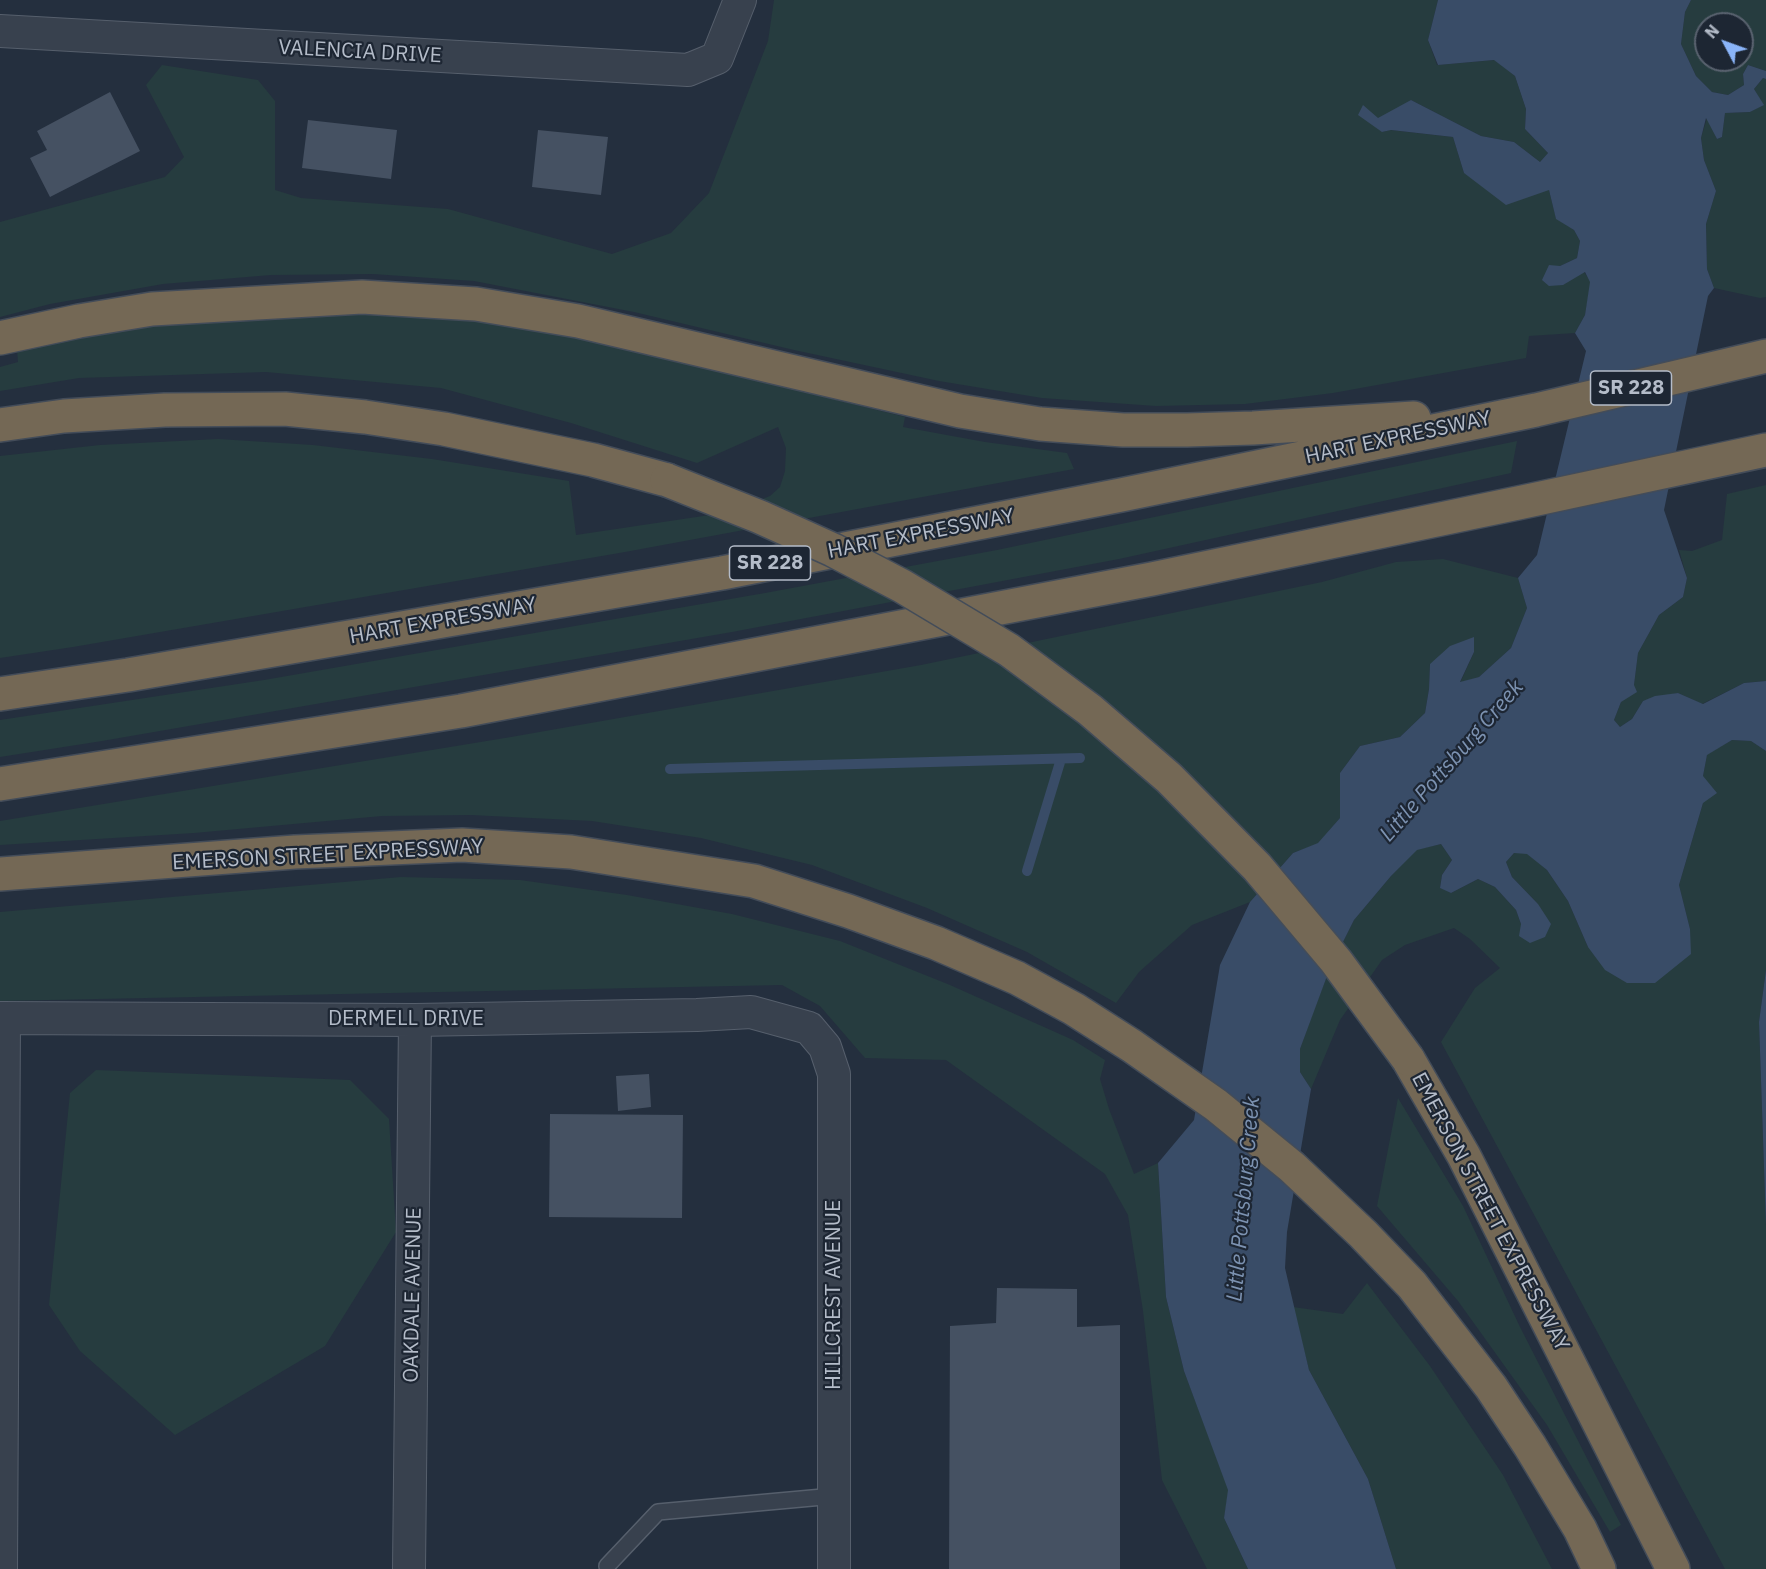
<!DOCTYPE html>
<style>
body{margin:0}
#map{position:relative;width:1766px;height:1569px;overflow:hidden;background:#242f3e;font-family:"IBM Plex Sans",sans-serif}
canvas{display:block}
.north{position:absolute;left:1694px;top:12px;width:60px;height:60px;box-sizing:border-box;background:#1d2633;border:2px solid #59626f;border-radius:50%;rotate:311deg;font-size:16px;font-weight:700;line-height:24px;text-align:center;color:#b4bcc9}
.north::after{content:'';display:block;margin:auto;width:21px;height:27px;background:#8ab4f8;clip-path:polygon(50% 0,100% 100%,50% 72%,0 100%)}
</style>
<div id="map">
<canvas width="1766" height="1569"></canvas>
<div class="north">N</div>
</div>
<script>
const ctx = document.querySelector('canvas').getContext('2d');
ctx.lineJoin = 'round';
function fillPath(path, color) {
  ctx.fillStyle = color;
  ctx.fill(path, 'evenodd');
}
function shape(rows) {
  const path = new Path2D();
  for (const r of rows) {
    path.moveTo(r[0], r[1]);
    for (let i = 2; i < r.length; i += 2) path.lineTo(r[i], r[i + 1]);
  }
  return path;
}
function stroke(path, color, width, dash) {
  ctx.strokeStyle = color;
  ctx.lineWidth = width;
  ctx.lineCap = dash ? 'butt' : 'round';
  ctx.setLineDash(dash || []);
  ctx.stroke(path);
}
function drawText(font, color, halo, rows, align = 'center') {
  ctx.font = font + ' "IBM Plex Sans",sans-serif';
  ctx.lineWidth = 4.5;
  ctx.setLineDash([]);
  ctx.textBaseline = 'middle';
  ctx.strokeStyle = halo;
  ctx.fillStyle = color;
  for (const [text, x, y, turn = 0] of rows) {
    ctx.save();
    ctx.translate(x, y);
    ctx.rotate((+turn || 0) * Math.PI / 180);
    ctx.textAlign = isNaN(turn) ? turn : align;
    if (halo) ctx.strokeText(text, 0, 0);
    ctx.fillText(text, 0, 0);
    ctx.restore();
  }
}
const green = shape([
 [774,0,1438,0,1428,40,1437,65,1495,60,1515,76,1526,109,1525,129,1548,153,1540,162,1514,142,1481,136,1411,100,1382,132,1390,130,1453,137,1464,173,1549,190,1556,218,1574,230,1580,241,1577,258,1560,266,1584,272,1591,282,1585,315,1575,333,1529,336,1526,358,1333,393,1245,404,1156,406,1042,398,939,381,794,350,634,312,474,281,373,274,271,275,163,284,50,304,0,317,0,222,165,177,184,157,146,85,162,65,258,80,275,101,275,190,301,198,448,209,612,254,671,233,709,193,768,41],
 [1691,0,1766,0,1766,71,1748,65,1743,74,1744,85,1728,95,1712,92,1696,76,1681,44,1685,12],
 [1706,24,1742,24,1742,60,1706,60],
 [1763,78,1766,79,1766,297,1760,298,1714,288,1707,269,1706,224,1716,191,1704,160,1701,138,1707,118,1717,139,1722,137,1725,113,1750,112,1763,105,1754,89],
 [329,310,406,312,527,325,709,368,905,417,903,427,985,442,1067,453,1074,469,625,552,73,647,0,658,0,456,100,445,218,439,313,445,432,459,569,481,576,535,730,512,770,496,780,487,785,471,786,448,778,427,697,463,571,423,441,388,266,372,79,378,0,391,0,367,18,362,17,349,159,323],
 [1517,441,1511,473,1119,559,732,632,102,741,0,757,0,720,264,680,765,593,997,550],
 [1766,485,1766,681,1744,683,1702,704,1678,693,1643,701,1632,719,1620,727,1614,720,1621,702,1634,685,1638,653,1659,615,1683,597,1687,578,1679,550,1692,551,1722,540,1727,494],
 [1443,559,1518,578,1527,608,1511,648,1479,677,1460,683,1474,652,1474,638,1430,664,1429,689,1425,713,1400,737,1360,746,1340,773,1340,818,1318,844,1293,853,1250,902,1192,925,1139,972,1116,1003,1027,952,927,908,812,865,701,838,592,821,471,815,382,816,194,833,0,845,0,821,511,737,921,665,1322,582,1396,562],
 [1732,740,1751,741,1766,751,1766,970,1759,1022,1766,1225,1766,1569,1725,1569,1441,1042,1475,988,1500,968,1470,939,1454,928,1405,945,1382,960,1340,1020,1311,1089,1300,1072,1300,1049,1313,1012,1330,968,1354,920,1391,876,1417,849,1441,844,1452,860,1442,875,1440,887,1451,893,1478,879,1495,887,1516,910,1521,924,1538,904,1512,877,1506,862,1514,853,1527,853,1547,870,1568,901,1588,947,1690,929,1679,885,1703,803,1703,776,1707,754],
 [401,877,520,880,627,895,732,914,840,941,950,985,1073,1040,1105,1060,1100,1079,1109,1109,1134,1174,1158,1163,1166,1297,1184,1371,1229,1490,1224,1518,1248,1569,1207,1569,1162,1480,1143,1311,1128,1215,1105,1174,946,1060,865,1058,820,1006,782,985,0,1001,0,912],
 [96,1070,350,1080,389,1119,396,1232,325,1346,175,1435,80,1351,49,1305,70,1093],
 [1398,1098,1463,1206,1520,1327,1621,1525,1610,1532,1547,1425,1458,1301,1377,1206],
 [1367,1283,1430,1366,1503,1475,1552,1569,1396,1569,1368,1479,1309,1370,1293,1307,1343,1314]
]);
const water = shape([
 [1438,0,1691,0,1685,12,1681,44,1696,76,1712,92,1728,95,1744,85,1743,74,1748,65,1766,71,1766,79,1763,78,1754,89,1764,105,1750,112,1725,113,1722,137,1717,139,1706,118,1701,138,1704,160,1716,191,1706,224,1707,269,1714,288,1708,296,1664,510,1687,578,1683,597,1659,615,1638,653,1634,685,1637,692,1621,702,1614,720,1620,727,1632,719,1643,701,1655,696,1678,693,1703,704,1744,683,1766,681,1766,751,1751,741,1732,740,1707,755,1703,776,1717,793,1703,803,1679,885,1690,929,1691,954,1655,983,1627,983,1605,970,1588,947,1568,901,1547,870,1527,854,1514,853,1506,862,1512,877,1538,904,1551,924,1545,937,1530,943,1519,936,1521,924,1516,910,1495,887,1478,879,1451,893,1440,888,1442,875,1452,860,1441,844,1417,850,1391,876,1354,920,1330,968,1300,1049,1300,1072,1311,1089,1287,1232,1285,1268,1309,1370,1368,1479,1396,1569,1248,1569,1224,1518,1228,1490,1184,1371,1166,1297,1158,1163,1194,1120,1220,965,1250,902,1293,853,1318,843,1340,818,1340,773,1360,746,1400,737,1425,713,1429,689,1430,664,1450,646,1474,637,1474,652,1460,682,1479,677,1511,648,1527,608,1518,578,1537,555,1586,351,1575,333,1585,315,1590,282,1585,272,1563,285,1549,286,1542,280,1549,265,1560,266,1577,258,1580,241,1574,230,1556,219,1549,190,1506,205,1464,173,1453,137,1391,130,1382,132,1358,115,1363,105,1378,118,1411,100,1481,136,1514,142,1540,162,1548,153,1525,129,1526,109,1515,76,1494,60,1438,65,1428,40],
 [1766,970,1766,1225,1759,1022]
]);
const stream = shape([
 [670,769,1080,758],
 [1027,871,1061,759]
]);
const building = shape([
 [110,92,140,151,50,197,30,158,47,150,37,131],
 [308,120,397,130,391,179,302,168],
 [538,130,608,137,601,195,532,187],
 [649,1074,651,1107,618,1111,616,1076],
 [550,1114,683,1115,682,1218,549,1217],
 [997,1288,1077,1289,1077,1327,1120,1325,1120,1569,949,1569,950,1326,996,1323]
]);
const service = shape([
 [607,1566,658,1512,834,1496]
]);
const minor = shape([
 [0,31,688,70,717,58,740,0],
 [0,1018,415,1020,697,1015,751,1012,809,1028,825,1047,834,1074,834,1569],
 [1,1569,4,1018],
 [409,1569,415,1020]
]);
const motorway = shape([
 [0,338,79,321,152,309,362,297,476,304,578,321,960,411,1040,424,1123,430,1187,430,1253,428,1414,418],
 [0,425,64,416,165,410,285,409,365,417,444,429,593,460,667,480],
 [0,694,128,675,722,573,1121,495,1536,410,1766,356],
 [0,784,461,711,1152,579,1518,503,1766,450],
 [0,874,295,852,462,845,571,852,754,881,848,911,936,943,1017,978,1074,1009,1132,1046,1216,1105,1292,1167,1363,1234,1412,1285,1491,1387,1530,1446,1580,1529,1599,1569],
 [1408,1059,1464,1156,1673,1569]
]);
const motorwayBridge = shape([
 [667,480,760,517,833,550,902,586,1009,650,1090,710,1169,778,1257,867,1336,961,1408,1059]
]);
const shields = [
 [1631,388,81],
 [770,563,81]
];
const shieldNames = [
 ["SR 228",1631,388],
 ["SR 228",770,563]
];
const streetNames = [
 ["VALENCIA DRIVE",360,52,3],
 ["HART EXPRESSWAY",1398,438,-12],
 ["HART EXPRESSWAY",921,534,-11],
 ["HART EXPRESSWAY",443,621,-10],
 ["EMERSON STREET EXPRESSWAY",328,855,-3],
 ["DERMELL DRIVE",406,1019],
 ["EMERSON STREET EXPRESSWAY",1490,1212,62],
 ["OAKDALE AVENUE",413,1295,-89],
 ["HILLCREST AVENUE",834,1295,-90]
];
const waterNames = [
 ["Little Pottsburg Creek",1452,761,-49],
 ["Little Pottsburg Creek",1244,1199,-85]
];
fillPath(green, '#263c3f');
fillPath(water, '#394c67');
stroke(stream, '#394c67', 10);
fillPath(building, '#455162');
stroke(service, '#565f6c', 18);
stroke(minor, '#565f6c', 34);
stroke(motorway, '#434c59', 36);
stroke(service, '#38414e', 15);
stroke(minor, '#38414e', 32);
stroke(motorway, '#746855', 33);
stroke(motorwayBridge, '#434c59', 36, []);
stroke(motorwayBridge, '#746855', 33);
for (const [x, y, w] of shields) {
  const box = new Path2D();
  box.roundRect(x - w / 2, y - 17, w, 34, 4.5);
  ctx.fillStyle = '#1d2633';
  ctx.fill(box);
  stroke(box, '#b4bcc9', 1.5);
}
drawText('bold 20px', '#b4bcc9', null, shieldNames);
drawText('21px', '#b4bcc9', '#1d2633', streetNames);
drawText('italic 22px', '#7c92b1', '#1d2633', waterNames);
</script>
